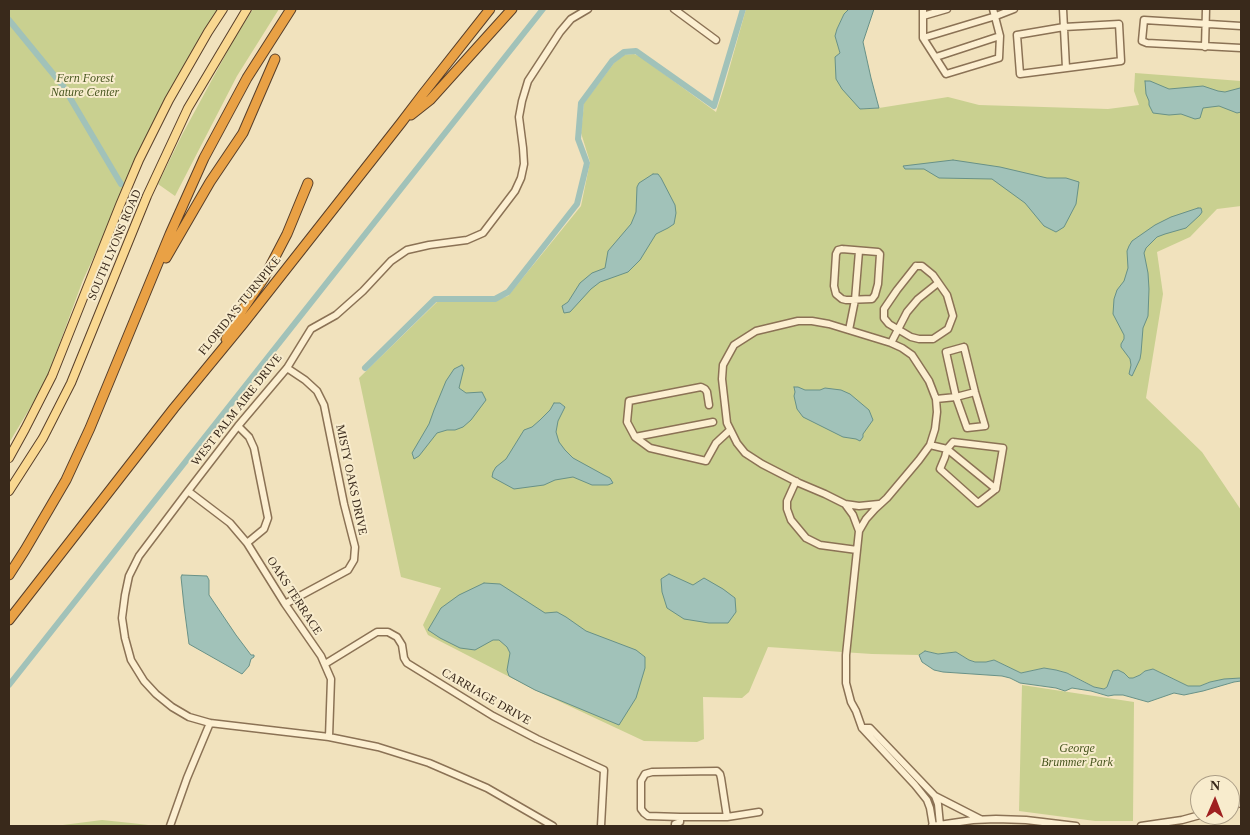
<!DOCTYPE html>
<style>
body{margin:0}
#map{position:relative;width:1250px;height:835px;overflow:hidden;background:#f1e2bd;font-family:Georgia,serif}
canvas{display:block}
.frame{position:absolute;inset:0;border:10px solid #39291b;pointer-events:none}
.north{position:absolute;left:1190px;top:775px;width:50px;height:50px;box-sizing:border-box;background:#f8eccd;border:1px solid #ac9e86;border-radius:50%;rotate:1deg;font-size:14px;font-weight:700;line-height:20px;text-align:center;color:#39291b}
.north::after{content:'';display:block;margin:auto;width:18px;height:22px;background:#9f2020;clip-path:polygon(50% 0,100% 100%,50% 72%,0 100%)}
</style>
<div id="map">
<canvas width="1250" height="835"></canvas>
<div class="frame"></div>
<div class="north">N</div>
</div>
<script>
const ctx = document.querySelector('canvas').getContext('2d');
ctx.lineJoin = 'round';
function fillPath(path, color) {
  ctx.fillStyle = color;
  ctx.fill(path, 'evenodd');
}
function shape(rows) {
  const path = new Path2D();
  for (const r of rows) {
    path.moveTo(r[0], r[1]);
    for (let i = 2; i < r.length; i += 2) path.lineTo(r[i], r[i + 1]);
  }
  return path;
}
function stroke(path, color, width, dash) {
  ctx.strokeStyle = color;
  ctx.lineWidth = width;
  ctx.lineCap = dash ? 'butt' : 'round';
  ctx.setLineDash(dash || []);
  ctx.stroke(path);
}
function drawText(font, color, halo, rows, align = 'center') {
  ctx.font = font + ' Georgia,serif';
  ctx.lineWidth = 4;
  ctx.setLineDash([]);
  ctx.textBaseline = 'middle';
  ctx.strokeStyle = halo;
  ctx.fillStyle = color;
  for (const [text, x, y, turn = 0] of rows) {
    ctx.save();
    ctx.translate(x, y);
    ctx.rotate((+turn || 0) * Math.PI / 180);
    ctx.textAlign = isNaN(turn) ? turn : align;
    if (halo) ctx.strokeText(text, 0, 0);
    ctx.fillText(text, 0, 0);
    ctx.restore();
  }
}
const green = shape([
 [9,9,222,9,139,160,83,280,45,383,9,443],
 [253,9,279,9,237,76,175,196,158,184,183,133,233,41],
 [746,9,849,9,844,14,837,29,836,36,840,54,860,109,879,108,948,97,979,105,1108,109,1139,105,1134,91,1135,73,1241,81,1241,206,1217,209,1190,237,1157,252,1163,294,1146,398,1202,452,1241,510,1241,678,1210,682,1200,686,1188,686,1153,669,1145,671,1140,675,1133,678,1129,678,1124,673,1104,689,1094,687,1068,673,1056,670,1044,668,1021,673,994,660,986,662,975,662,969,660,956,652,938,654,925,651,919,655,872,654,768,647,749,692,742,698,703,697,704,739,697,742,644,741,535,690,428,635,423,625,441,588,401,577,359,378,438,301,490,302,508,296,581,206,590,162,581,133,584,103,614,63,624,55,634,54,641,57,716,112,725,84],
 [1022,685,1134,702,1133,821,1095,821,1019,811],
 [102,820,131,823,157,826,55,826]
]);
const water = shape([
 [849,9,874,9,863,42,871,78,879,108,860,109,842,89,836,79,835,57,840,53,835,36,837,29,844,14,849,9],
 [1145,81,1150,81,1169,89,1203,86,1218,91,1225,92,1240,88,1241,89,1241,112,1237,113,1219,106,1203,108,1200,118,1195,119,1181,114,1169,115,1153,113,1149,105,1149,101,1146,94,1145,81],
 [953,160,1000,167,1047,178,1066,178,1079,182,1076,204,1064,227,1056,232,1044,226,1025,203,992,179,939,178,924,169,905,169,903,166,953,160],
 [653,174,658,174,661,178,675,205,676,213,674,224,668,228,656,234,640,260,628,272,600,282,591,289,570,312,564,313,562,306,568,302,580,283,592,273,605,268,608,251,631,224,636,212,637,187,639,183,653,174],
 [1198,208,1201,208,1202,212,1200,215,1186,228,1165,234,1157,237,1146,248,1144,253,1148,273,1149,289,1148,316,1143,328,1141,353,1140,359,1132,376,1129,374,1131,365,1130,359,1121,347,1121,344,1124,339,1124,335,1113,314,1114,299,1117,290,1124,281,1128,268,1127,251,1129,246,1132,241,1155,225,1171,217,1198,208],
 [462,365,464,368,459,388,466,393,482,392,486,400,471,420,463,427,455,430,447,430,437,433,419,456,414,459,412,453,429,424,434,410,446,381,454,369,462,365],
 [794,387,798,387,805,390,820,390,825,388,841,390,850,394,869,410,873,420,863,434,863,437,860,441,856,439,843,437,803,417,797,409,794,396,795,392,794,387],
 [554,403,560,403,565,407,558,421,556,432,559,442,565,450,573,458,604,475,610,478,613,483,608,485,592,485,573,477,555,480,544,485,514,489,492,477,493,472,496,467,506,459,524,430,532,427,540,420,550,410,554,403],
 [669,574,693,585,704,578,723,589,735,598,736,612,728,623,709,623,684,619,667,608,662,592,661,579,669,574],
 [182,575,207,576,209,580,209,595,236,635,251,655,254,655,254,657,251,659,249,666,242,674,189,644,184,606,181,577,182,575],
 [484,583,500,584,545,613,557,612,566,617,586,631,636,650,645,657,645,668,636,698,619,725,535,690,509,676,507,670,510,653,507,647,499,640,493,640,475,650,460,648,440,638,428,630,441,608,459,595,484,583],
 [925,651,938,654,956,652,969,660,975,662,986,662,994,660,1021,673,1044,668,1056,670,1067,673,1094,687,1104,689,1107,687,1113,671,1118,670,1124,673,1129,678,1133,678,1140,675,1145,671,1153,669,1188,686,1200,686,1210,682,1224,679,1241,678,1241,681,1234,682,1203,691,1184,695,1174,693,1148,702,1123,695,1114,695,1108,696,1091,691,1072,688,1065,691,1056,688,1020,683,1010,678,1002,676,943,672,934,670,922,662,919,655,925,651]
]);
const canal = shape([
 [9,20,63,86,121,184],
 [365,368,435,299,495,299,508,292,577,204,587,163,578,139,581,103,612,61,624,52,636,51,714,106,743,9],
 [9,685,543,9]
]);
const minor = shape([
 [674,9,716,40],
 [923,9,923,38,946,74,999,58,1000,36,993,9],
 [1063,9,1066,68],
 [923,16,947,9],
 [1119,24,1121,61,1020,74,1017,35,1064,27,1119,24],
 [1241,26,1144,20,1142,41,1147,43,1241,48],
 [923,38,996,16,1014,9],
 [1205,47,1206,9],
 [936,57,1000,36],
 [842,249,878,252,880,254,878,284,875,295,872,299,846,300,842,299,836,294,834,286,836,254,838,250,842,249],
 [916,266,922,266,933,275,947,295,953,316,948,329,933,339,919,339,911,337,889,324,884,318,884,309,897,290,916,266],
 [849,330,855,300,859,251],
 [891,343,907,312,918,299,938,283],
 [964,347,975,392,985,426,967,428,956,397,946,352,964,347],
 [936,399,956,397,975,392],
 [709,405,707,392,705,389,701,387,629,401,627,422,635,437,650,448,706,461,716,443,730,430],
 [238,426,249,437,254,448,268,518,264,529,247,543],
 [635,437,713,422],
 [953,442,1003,448,996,489,978,503,940,469,945,457,947,449,953,442],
 [930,445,947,449,996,489],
 [796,481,787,501,787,509,791,520,806,538,820,545,857,550],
 [188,491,230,523,247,543,285,604,321,656,331,679,329,737],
 [845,504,859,506,879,504],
 [859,531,866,519,875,509,887,498,919,460,930,445,935,429,937,412,936,399,929,381,912,355,902,348,891,343,829,324,812,321,798,321,756,331,734,345,723,365,722,379,727,423,737,443,745,453,762,464,799,483,825,494,845,504,853,515,859,531,846,655,846,683,851,702,856,711,862,728,915,785,927,800,930,808,933,826],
 [285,604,348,570,354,560,355,547,344,504,324,405,317,391,305,380,287,368],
 [325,664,377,632,388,632,397,637,402,645,404,658,407,663,493,716,537,739,604,770,601,826],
 [862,728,870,728,935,796,938,804,940,825],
 [935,796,980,819],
 [1230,806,1241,803],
 [680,817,648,816,644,813,641,809,641,781,645,774,652,772,717,771,720,774,721,778,727,817],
 [170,826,187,778,210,723],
 [553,826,487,788,429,763,378,747,329,737,210,723,189,717,172,707,156,694,144,681,131,660,125,638,122,618,125,595,129,576,139,556,188,491,238,426,287,368,311,329,336,315,363,291,391,261,407,250,429,245,467,240,483,233,515,191,521,178,524,164,523,148,519,117,522,101,528,81,560,32,571,19,588,9],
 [675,826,675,824,680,822,680,817,727,817,759,812],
 [932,826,973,820,996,819,1026,820,1076,826],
 [1141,826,1182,820,1200,815]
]);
const major = shape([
 [9,458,25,429,52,376,120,205,139,160,169,100,208,32,223,9],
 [9,491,43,438,71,383,147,196,188,108,247,9]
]);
const highway = shape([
 [411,115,430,100,512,9],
 [166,258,210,182,243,133,275,59],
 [226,339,235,321,264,278,287,234,308,183],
 [9,575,25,550,66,480,90,428,170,234,204,158,247,78,291,9],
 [9,620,174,408,243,324,401,123,423,94,490,9]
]);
const parkNames = [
 ["Fern Forest",85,79],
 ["Nature Center",85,93],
 ["George",1077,749],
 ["Brummer Park",1077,763]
];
const streetNames = [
 ["SOUTH LYONS ROAD",115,245,-67],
 ["FLORIDA'S TURNPIKE",240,306,-51],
 ["WEST PALM AIRE DRIVE",237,410,-52],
 ["MISTY OAKS DRIVE",351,480,78],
 ["OAKS TERRACE",294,596,57],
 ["CARRIAGE DRIVE",486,697,30]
];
fillPath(green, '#c9d090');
fillPath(water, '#a1c2b9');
stroke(water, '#689187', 1);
stroke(canal, '#a1c2b9', 6);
stroke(minor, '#8b7255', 9);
stroke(major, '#583f2a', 10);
stroke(highway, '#583f2a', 11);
stroke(minor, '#fcefd1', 6);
stroke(major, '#f9d891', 8);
stroke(highway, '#e9a145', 9);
drawText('italic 12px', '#495720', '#f8eccd', parkNames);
drawText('12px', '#39291b', '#f8eccd', streetNames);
</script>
